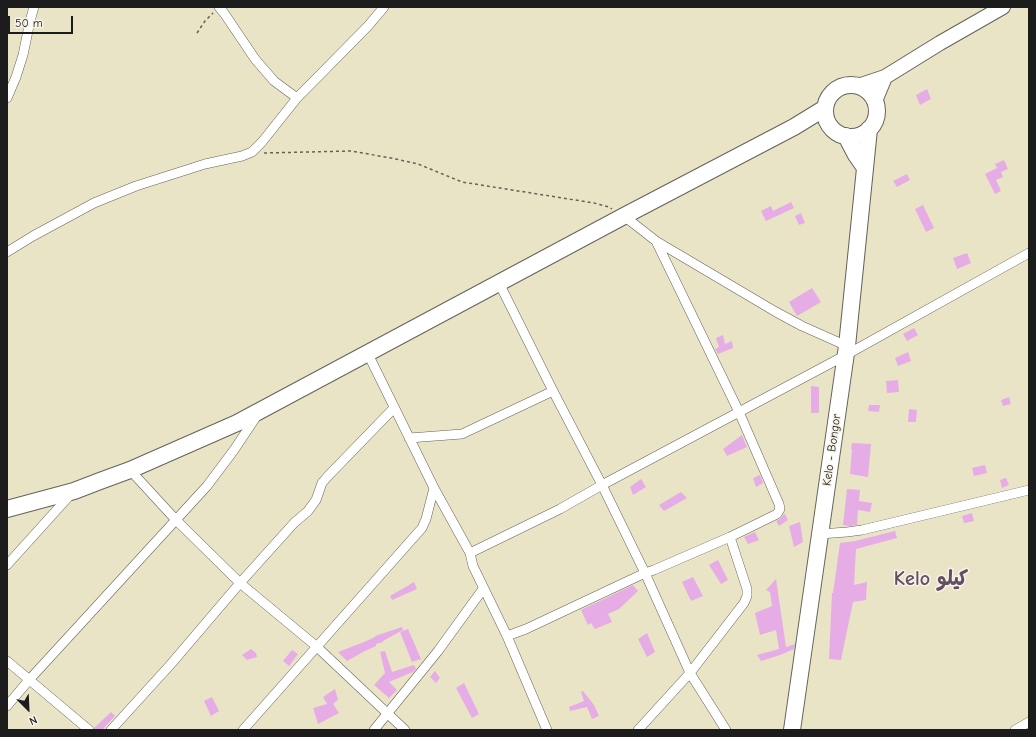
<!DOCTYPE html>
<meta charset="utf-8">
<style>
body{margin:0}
#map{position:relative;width:1036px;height:737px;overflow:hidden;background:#eae4c7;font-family:"Comic Neue",sans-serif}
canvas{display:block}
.frame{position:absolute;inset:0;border:8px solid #1c1c1c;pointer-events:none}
.north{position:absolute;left:8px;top:689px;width:40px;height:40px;-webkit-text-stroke:3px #f7f3e8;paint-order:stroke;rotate:156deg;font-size:11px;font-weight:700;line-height:16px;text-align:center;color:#1c1c1c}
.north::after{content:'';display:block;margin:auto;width:14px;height:18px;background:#1c1c1c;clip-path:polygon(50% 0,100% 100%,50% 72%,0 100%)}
.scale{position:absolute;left:8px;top:16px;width:65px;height:18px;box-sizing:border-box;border:2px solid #1c1c1c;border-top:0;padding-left:5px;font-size:12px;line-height:14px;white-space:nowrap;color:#1c1c1c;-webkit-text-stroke:3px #f7f3e8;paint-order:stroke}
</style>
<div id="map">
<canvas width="1036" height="737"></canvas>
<div class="frame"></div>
<div class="north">N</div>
<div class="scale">50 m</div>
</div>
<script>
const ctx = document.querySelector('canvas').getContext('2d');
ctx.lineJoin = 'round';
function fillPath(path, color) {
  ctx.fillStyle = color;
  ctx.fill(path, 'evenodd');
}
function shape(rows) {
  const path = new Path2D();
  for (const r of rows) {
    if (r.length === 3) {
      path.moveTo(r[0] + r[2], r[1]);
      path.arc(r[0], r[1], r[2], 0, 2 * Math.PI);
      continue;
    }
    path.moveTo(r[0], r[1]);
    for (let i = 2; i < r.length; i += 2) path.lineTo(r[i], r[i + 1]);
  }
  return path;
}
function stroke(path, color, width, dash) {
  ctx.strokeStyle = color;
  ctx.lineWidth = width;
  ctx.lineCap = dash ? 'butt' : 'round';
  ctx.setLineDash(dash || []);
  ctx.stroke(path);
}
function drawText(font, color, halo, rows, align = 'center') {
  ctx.font = font + ' "Comic Neue","Playpen Sans Arabic",sans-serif';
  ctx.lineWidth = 3;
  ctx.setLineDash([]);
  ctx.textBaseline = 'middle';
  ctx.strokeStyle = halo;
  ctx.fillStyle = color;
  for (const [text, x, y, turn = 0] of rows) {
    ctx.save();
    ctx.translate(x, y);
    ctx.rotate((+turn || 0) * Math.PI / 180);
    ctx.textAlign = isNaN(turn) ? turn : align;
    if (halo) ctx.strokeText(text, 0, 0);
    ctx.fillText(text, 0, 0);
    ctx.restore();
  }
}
const building = shape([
 [927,89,931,99,920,105,916,95],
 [1004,160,1008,169,1001,172,1003,177,996,180,1001,191,995,194,985,174,997,168,995,164],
 [907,174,910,180,897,187,893,181],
 [791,202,794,208,766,221,761,211,771,206,773,211],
 [923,205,934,228,926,232,915,209],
 [801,213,805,223,799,225,795,216],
 [967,253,971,263,957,269,953,258],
 [812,288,821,302,797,316,789,302],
 [914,328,918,335,907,341,903,334],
 [723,335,725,344,732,341,733,348,718,354,715,349,719,347,716,338],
 [908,352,911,361,898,366,895,358],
 [898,380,899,392,887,393,886,381],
 [811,386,819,387,819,413,811,413],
 [1009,397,1011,404,1003,406,1001,400],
 [869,405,880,405,879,412,868,411],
 [909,409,917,410,916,422,908,422],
 [742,435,747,447,727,456,723,449],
 [852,443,871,444,868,477,850,474,852,450,851,449],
 [985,465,987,473,974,476,972,468],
 [760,475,763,483,756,487,753,478],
 [1006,478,1009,485,1002,488,1000,480],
 [641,479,646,487,633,495,630,487],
 [847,489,860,490,859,501,872,503,870,512,858,510,857,525,849,526,843,525],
 [681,492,687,498,664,511,659,505],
 [972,513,974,521,964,523,962,516],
 [784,514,785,514,788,520,779,526,776,521,780,519],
 [800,522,803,542,794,547,789,526],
 [895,531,897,538,856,549,854,585,867,582,866,600,853,602,841,660,829,659,832,593,833,593,840,543,855,541],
 [755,532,759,540,748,544,744,537],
 [718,560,728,580,721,584,709,565],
 [693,577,703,596,691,601,682,582],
 [776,579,786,647,795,644,794,649,780,655,761,661,757,655,779,649,776,630,760,635,755,613,772,606,770,592,766,590],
 [414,582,417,589,392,600,390,596],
 [633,585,638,591,619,609,608,614,612,622,595,629,591,623,588,625,581,610],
 [402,627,403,630,383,641,383,642,376,644,376,646,363,652,347,661,338,652,364,642,375,637,375,636],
 [408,629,421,659,412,662,400,632],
 [647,633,655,652,647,657,638,639],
 [251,649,256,653,257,657,247,660,242,655],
 [292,650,298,654,289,666,283,661],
 [385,651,392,672,414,665,416,669,413,672,389,682,397,690,389,698,374,685,385,673,380,652],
 [435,671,440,678,436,683,430,677],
 [464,683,479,714,472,718,456,688],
 [335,689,338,700,333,704,339,713,318,724,313,708,327,704,323,697],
 [583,691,594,705,599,716,592,719,587,707,570,711,569,707,584,701,581,692],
 [212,697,219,711,211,716,204,701],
 [111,712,115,716,102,730,95,730,94,728]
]);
const path = shape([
 [197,33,205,21,213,13],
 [264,153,351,151,391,158,418,164,462,182,594,203,609,207,612,209]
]);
const street = shape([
 [219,7,224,13,255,59,274,81,297,98],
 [7,98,16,77,23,55,30,21,34,7],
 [624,216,656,241,776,312,802,326,847,346],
 [7,252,33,236,94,203,136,186,205,164,242,156,252,152,262,142,297,98,368,26,384,7],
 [499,283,553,391,602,485,645,573,690,673,726,730],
 [368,354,434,488,470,553,473,566,507,636,547,730],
 [409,438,462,434,553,391],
 [130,470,176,520,240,583,316,646,405,730],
 [820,534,847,532,862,530,1029,490],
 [470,553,560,509,602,485,846,355,1029,253],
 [7,565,72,493],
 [507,636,526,629,645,573,654,570,730,537,777,514,780,509,779,504,739,412,656,241],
 [7,661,89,730],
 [7,706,29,680,207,486,234,450,258,414],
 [111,730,171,664,240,583,294,523,308,511,316,500,322,483,328,476,394,408],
 [243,730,422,528,426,519,434,488],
 [374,730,438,651,483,589],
 [638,730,690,673,744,603,747,596,747,589,730,537],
 [1015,730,1029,722]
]);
const primary = shape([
 [858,86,885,77,940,43,1003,7],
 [875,101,885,77]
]);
const highway = shape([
 [851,111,26],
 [846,136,856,155,865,168],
 [7,509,74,491,100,481,130,470,237,423,624,216,794,127,825,108],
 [792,730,847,346,869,129]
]);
const streetNames = [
 ["Kelo - Bongor",832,450,-82]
];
const townNames = [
 ["Kelo كيلو",931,579]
];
fillPath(building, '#e6ace5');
stroke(street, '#646258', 10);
stroke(primary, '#646258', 16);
stroke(highway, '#646258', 18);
stroke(path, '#646258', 1.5, [3, 3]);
stroke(street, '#fff', 9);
stroke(primary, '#fff', 14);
stroke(highway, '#fff', 16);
drawText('12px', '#1c1c1c', '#f7f3e8', streetNames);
drawText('bold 20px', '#634e62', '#f7f3e8', townNames);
</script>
